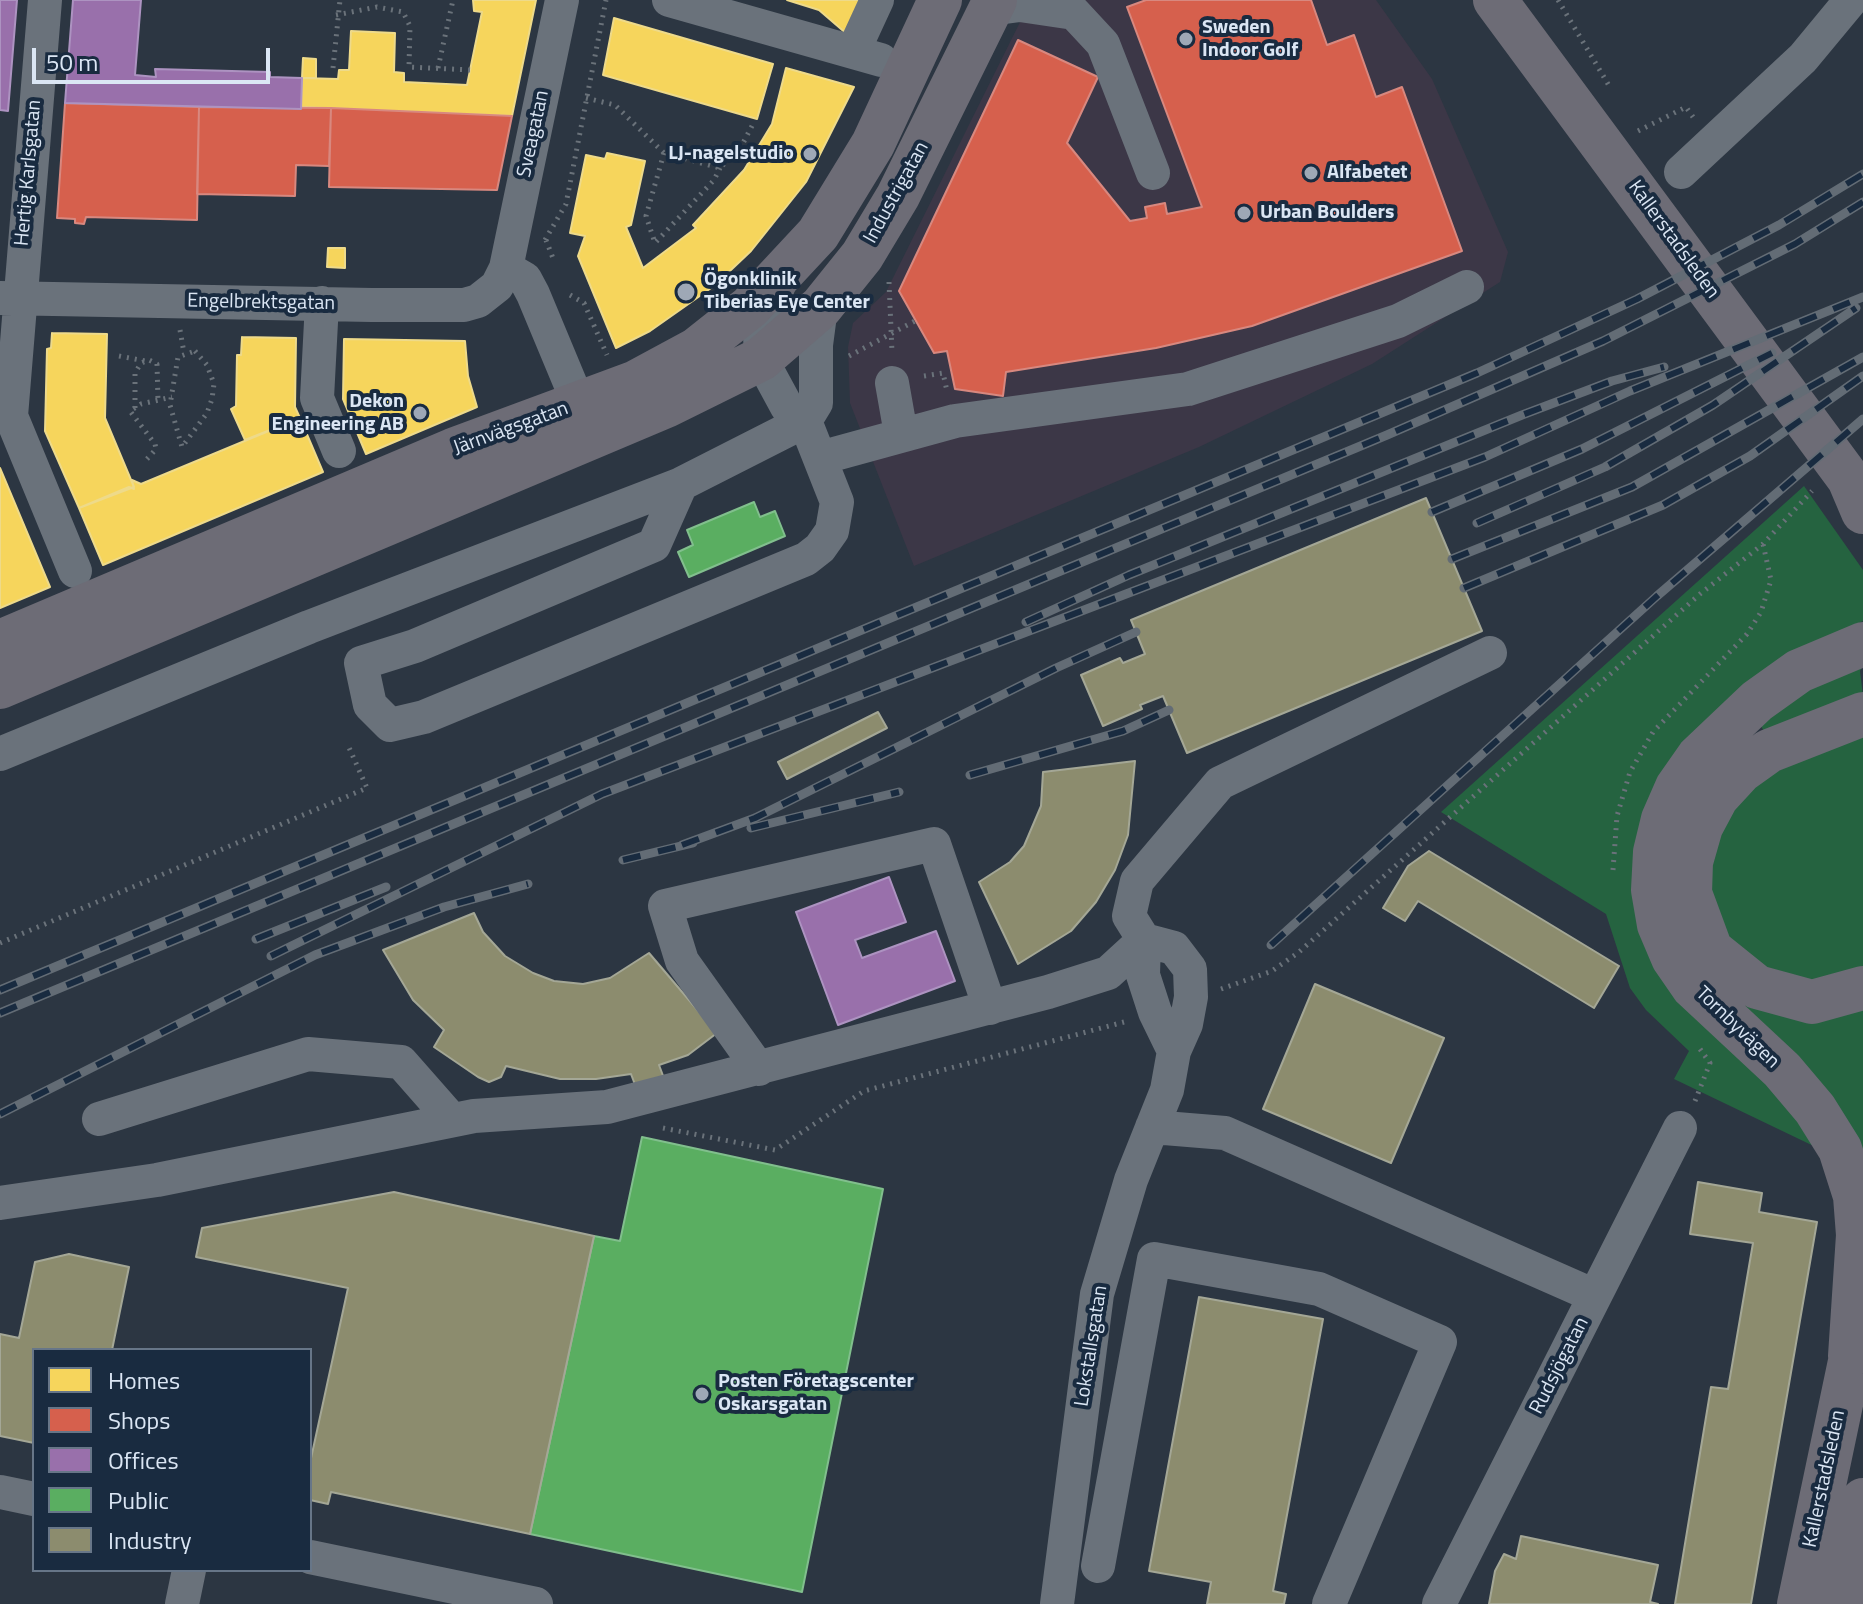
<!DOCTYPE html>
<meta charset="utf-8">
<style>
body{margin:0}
#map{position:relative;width:1863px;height:1604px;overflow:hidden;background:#2c3642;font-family:"Titillium Web",sans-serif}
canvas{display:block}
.legend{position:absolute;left:32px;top:1348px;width:280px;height:224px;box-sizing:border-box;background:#192b40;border:2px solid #677688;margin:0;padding:10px 14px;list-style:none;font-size:24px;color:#dbe6f4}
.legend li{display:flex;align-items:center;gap:16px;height:40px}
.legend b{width:40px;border:2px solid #677688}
.scale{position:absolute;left:32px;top:48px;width:238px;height:36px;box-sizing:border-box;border:4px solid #dbe6f4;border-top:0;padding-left:10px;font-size:24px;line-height:28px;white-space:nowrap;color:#dbe6f4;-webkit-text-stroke:6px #192b40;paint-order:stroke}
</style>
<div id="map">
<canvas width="1863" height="1604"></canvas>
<ul class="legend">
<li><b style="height:22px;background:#f6d55c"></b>Homes</li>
<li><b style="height:22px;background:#d6604d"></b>Shops</li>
<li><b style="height:22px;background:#9970ab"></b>Offices</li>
<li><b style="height:22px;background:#5aae61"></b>Public</li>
<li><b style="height:22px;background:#8c8c6e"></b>Industry</li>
</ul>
<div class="scale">50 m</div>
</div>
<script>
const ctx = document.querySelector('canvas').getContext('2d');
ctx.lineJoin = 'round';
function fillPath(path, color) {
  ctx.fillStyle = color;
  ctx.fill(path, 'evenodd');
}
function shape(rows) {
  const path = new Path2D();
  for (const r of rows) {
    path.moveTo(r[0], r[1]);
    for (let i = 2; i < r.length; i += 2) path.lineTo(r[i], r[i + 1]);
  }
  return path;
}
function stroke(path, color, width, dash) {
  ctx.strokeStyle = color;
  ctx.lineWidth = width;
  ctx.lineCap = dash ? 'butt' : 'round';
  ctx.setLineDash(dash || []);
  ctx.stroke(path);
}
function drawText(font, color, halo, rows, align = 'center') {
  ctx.font = font + ' "Titillium Web",sans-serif';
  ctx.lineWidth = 8;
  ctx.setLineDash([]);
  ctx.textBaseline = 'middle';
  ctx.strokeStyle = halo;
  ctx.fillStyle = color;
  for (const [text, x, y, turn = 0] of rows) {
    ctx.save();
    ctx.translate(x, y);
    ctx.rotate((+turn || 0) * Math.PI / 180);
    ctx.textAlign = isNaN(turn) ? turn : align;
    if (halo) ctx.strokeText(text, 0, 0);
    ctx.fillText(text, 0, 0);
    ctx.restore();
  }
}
const commercial = shape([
 [1031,0,1376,0,1432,79,1508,252,1500,282,1372,364,1199,447,914,566,850,403,848,347,853,323,886,292]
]);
const green = shape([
 [1804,486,1863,570,1863,621,1817,642,1636,850,1824,1151,1674,1079,1689,1051,1646,1010,1630,988,1606,914,1441,812],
 [1863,665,1860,671,1863,696,1766,735,1756,717,1781,699],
 [1863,728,1863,970,1805,984,1762,971,1714,922,1706,865,1712,838,1749,786],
 [1747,999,1863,1004,1863,1169,1739,1010]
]);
const homes = shape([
 [473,0,536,0,512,116,301,107,302,78,338,79,339,70,349,70,351,31,395,33,394,72,404,73,404,82,467,85,482,12,474,11,473,0],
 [787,0,865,0,848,35,819,10,787,0],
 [614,18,773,64,757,119,603,75,614,18],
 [303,58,316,59,316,78,302,78,303,58],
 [786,68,854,87,806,182,751,251,714,286,650,331,616,348,578,256,585,236,570,233,586,155,605,159,607,153,645,161,631,225,626,227,643,268,696,228,693,225,744,170,772,124,786,68],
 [328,248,345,248,345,268,327,267,328,248],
 [52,333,107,334,105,418,134,487,79,508,45,431,47,349,51,348,52,333],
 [242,337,296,338,295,407,300,418,245,440,231,409,236,406,237,355,241,355,242,337],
 [344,339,465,341,468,376,477,407,366,454,343,399,344,339],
 [300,418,323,472,103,565,79,508,129,487,134,489,132,480,141,484,300,418],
 [0,468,50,587,0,608,0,468]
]);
const shops = shape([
 [1146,0,1311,0,1327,45,1354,35,1376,97,1402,87,1462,251,1252,326,1156,348,1006,372,1003,396,955,389,947,351,934,353,899,291,1018,40,1098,77,1067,143,1130,221,1147,218,1145,207,1165,203,1167,214,1202,207,1127,7,1146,0],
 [65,103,199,107,197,220,86,217,84,224,75,223,75,219,57,218,65,103],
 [199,107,331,108,329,166,296,165,295,196,197,194,199,107],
 [331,108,512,116,497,190,329,187,331,108]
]);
const offices = shape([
 [0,0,17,0,8,111,0,110,0,0],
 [73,0,141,0,135,75,156,77,155,69,270,72,270,77,302,78,301,109,65,103,73,0],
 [889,877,906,922,855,940,862,958,936,931,955,981,838,1025,796,912,889,877]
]);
const public = shape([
 [754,502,760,517,775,511,785,536,689,577,678,552,693,545,687,530,754,502],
 [642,1137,883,1189,802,1592,530,1534,594,1236,620,1241,642,1137]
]);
const industry = shape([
 [1426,498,1482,631,1187,753,1163,696,1140,705,1142,709,1103,726,1081,675,1120,658,1123,663,1145,654,1131,620,1426,498],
 [878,712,887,728,787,779,778,762,878,712],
 [1135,761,1128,835,1115,870,1096,902,1071,931,1018,964,979,882,1010,862,1024,846,1041,806,1043,772,1135,761],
 [1429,851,1619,966,1594,1008,1418,901,1405,921,1383,908,1408,866,1429,851],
 [474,913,483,932,505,956,533,973,554,981,583,984,610,978,649,953,717,1033,688,1055,659,1065,665,1081,637,1090,631,1074,596,1079,560,1079,506,1066,501,1077,489,1082,478,1077,434,1047,444,1030,413,1000,383,950,474,913],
 [1315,984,1444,1038,1391,1163,1263,1109,1315,984],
 [1698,1182,1762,1193,1759,1212,1817,1222,1751,1604,1675,1604,1711,1387,1728,1389,1753,1243,1690,1234,1698,1182],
 [394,1192,594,1236,530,1534,331,1492,328,1504,310,1500,310,1463,348,1288,196,1257,202,1228,394,1192],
 [69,1254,129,1267,112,1350,34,1350,34,1443,0,1436,0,1334,19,1338,35,1262,69,1254],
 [1199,1297,1323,1319,1273,1591,1286,1594,1284,1604,1207,1604,1211,1582,1149,1571,1199,1297],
 [1521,1536,1658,1565,1650,1602,1658,1604,1489,1604,1495,1571,1504,1554,1516,1559,1521,1536]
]);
const path = shape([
 [1558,0,1611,89],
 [336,15,377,7,403,12,410,26,409,67,470,70],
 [333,68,340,0],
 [438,68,453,0],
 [586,98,615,105,664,153,720,168,741,147,754,122],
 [1638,131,1686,107,1693,117],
 [664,153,646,216,655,243,714,180,720,168],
 [545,240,566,204,606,0],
 [546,240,554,261],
 [889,282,892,352],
 [570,295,584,303,607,355],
 [180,330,184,353],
 [195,351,207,365,214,384,212,399,207,413,182,447,170,405,178,357,195,351],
 [119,356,145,361],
 [849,356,915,321],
 [924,376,943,373,947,391],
 [135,408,135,373,141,363,149,360,157,364,158,400],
 [147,459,156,449,155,444,130,411,141,404,172,397],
 [1613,870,1617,816,1630,772,1653,732,1747,634,1761,612,1771,580,1763,544],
 [0,943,367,788,347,743],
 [1221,989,1272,971,1299,952,1700,594,1763,544,1812,491],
 [1695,1101,1710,1063,1700,1049],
 [663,1128,775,1150,864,1091,1124,1022]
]);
const minor = shape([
 [45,0,11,416,75,571],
 [669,0,881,60],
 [1062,0,1103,44,1153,173],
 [990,9,1020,5,1074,13],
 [853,52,877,0],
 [1681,172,1803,58,1851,0],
 [506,268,525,279,533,294,573,390,574,426],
 [0,298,372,305,464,305,478,301,497,286,506,268,562,0],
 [322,303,317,398,339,451],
 [892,383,901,434],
 [820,458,955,421,1188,389,1398,321,1467,287],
 [681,484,654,545,415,646,361,663,370,705,390,725,424,717,806,559,820,548,832,531,837,502,805,421,787,407,761,359,760,335,780,282],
 [0,754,309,627,681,484,805,421,816,403,816,345,821,307],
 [1144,940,1129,916,1137,881,1220,783,1490,653],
 [1144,940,1143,975,1155,1012,1174,1051],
 [759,1069,682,961,665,906,934,844,990,1008],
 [99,1119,308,1054,401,1062,452,1120],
 [1152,1127,1225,1133,1595,1296],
 [0,1203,157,1180,474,1116,607,1107,1048,992,1108,973,1144,940],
 [0,1492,34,1499],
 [310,1557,536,1604],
 [1098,1566,1154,1259,1319,1289,1440,1342,1329,1604],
 [182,1604,189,1570],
 [1057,1604,1097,1294,1131,1180,1167,1090,1174,1051,1186,1024,1191,997,1190,969,1174,948,1144,940],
 [1439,1604,1680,1128]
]);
const major = shape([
 [1495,0,1849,479,1863,512],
 [0,642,453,450,634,383,697,349,750,307,818,234,873,144,940,0],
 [0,687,666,406,761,359,821,307,862,256,898,196,995,0],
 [1863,714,1769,751,1741,771,1717,797,1701,827,1691,862,1690,893,1711,950,1757,987,1812,1002,1863,988],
 [1850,1356,1858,1235,1855,1196,1840,1149,1815,1109,1782,1070,1693,987,1673,958,1659,925,1653,890,1655,852,1663,819,1677,787,1698,757,1757,701,1799,671,1863,644],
 [1799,1604,1857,1328],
 [1841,1604,1863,1500]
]);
const rail = shape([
 [1432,512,1582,449,1772,353],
 [1477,523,1605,467,1713,405,1856,308],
 [1452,559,1632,487,1863,357],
 [1464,588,1663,505,1750,456,1863,376],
 [1026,622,1129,575,1522,415,1612,381,1664,367],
 [970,775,1123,731,1169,710],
 [751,828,899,792],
 [682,845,755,818,1056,668,1136,632],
 [623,860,693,843],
 [256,939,386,887],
 [1271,945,1657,596,1863,419],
 [271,956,602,794,1485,457,1630,391,1863,297],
 [0,990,1477,373,1637,299,1779,225,1863,174],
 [0,1013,1387,435,1603,341,1795,244,1863,202],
 [0,1114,315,955,444,907,528,884]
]);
const markers = [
 [1186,39,8,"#9ea8b6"],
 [810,154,8,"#9ea8b6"],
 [1311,173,8,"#9ea8b6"],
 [1244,213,8,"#9ea8b6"],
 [686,292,10,"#9ea8b6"],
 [420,413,8,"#9ea8b6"],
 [702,1394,8,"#9ea8b6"]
];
const poiNames = [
 ["Sweden",1202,28],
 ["Indoor Golf",1202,51],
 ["LJ-nagelstudio",794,154,"right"],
 ["Alfabetet",1327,173],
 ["Urban Boulders",1260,213],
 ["Ögonklinik",704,280],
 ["Tiberias Eye Center",704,303],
 ["Dekon",404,402,"right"],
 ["Engineering AB",404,425,"right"],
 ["Posten Företagscenter",718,1382],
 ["Oskarsgatan",718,1405]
];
const streetNames = [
 ["Sveagatan",534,134,-78],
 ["Hertig Karlsgatan",29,173,-85],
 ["Industrigatan",897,193,-61],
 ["Kallerstadsleden",1673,240,54],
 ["Engelbrektsgatan",261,303,1],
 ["Järnvägsgatan",511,429,-20],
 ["Tornbyvägen",1737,1028,44],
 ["Lokstallsgatan",1092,1346,-81],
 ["Rudsjögatan",1560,1366,-63],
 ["Kallerstadsleden",1825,1479,-78]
];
fillPath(commercial, '#3c3747');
fillPath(green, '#256340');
fillPath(homes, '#f6d55c');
stroke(homes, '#eeda8a', 2);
fillPath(shops, '#d6604d');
stroke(shops, '#d8887f', 2);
fillPath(offices, '#9970ab');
stroke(offices, '#ad93c1', 2);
fillPath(public, '#5aae61');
stroke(public, '#81bf8d', 2);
fillPath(industry, '#8c8c6e');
stroke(industry, '#a4a796', 2);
stroke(path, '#6a727a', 5, [2, 6]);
stroke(minor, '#6a727b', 34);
stroke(major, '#6d6c76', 44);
stroke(rail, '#636c75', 9);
stroke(rail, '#192b40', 6, [18]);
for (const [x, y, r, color] of markers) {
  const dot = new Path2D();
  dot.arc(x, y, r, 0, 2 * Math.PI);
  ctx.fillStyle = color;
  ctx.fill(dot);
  stroke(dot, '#192b40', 3);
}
drawText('bold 20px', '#dbe6f4', '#192b40', poiNames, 'left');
drawText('20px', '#dbe6f4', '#192b40', streetNames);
</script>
